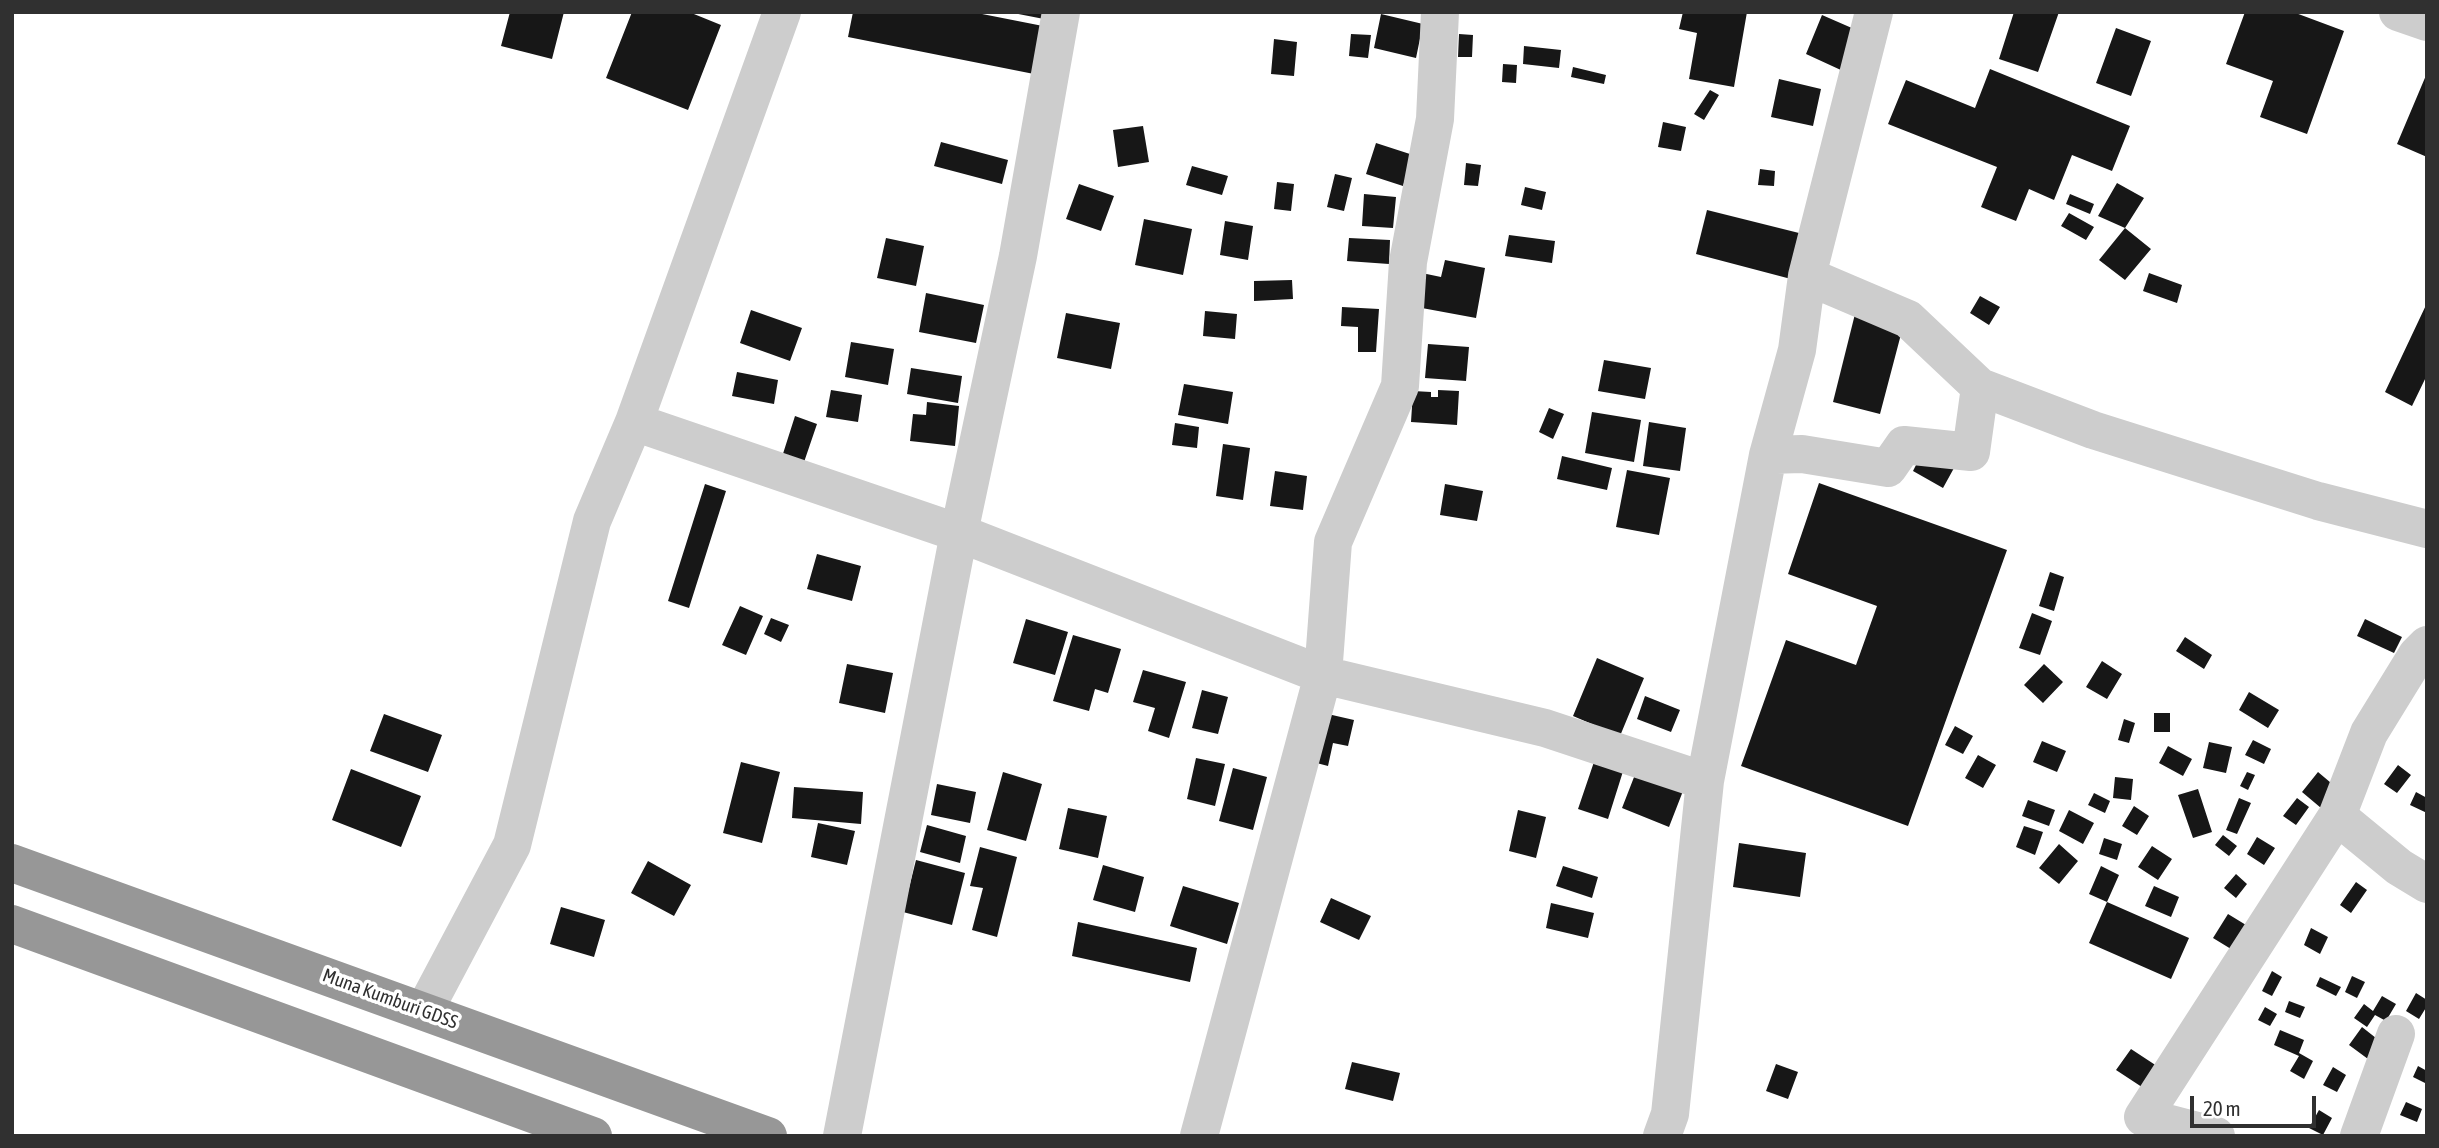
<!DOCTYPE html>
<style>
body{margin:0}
#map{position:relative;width:2439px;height:1148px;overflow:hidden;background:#fff;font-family:"Asap Condensed",sans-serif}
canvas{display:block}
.frame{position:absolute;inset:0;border:14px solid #303030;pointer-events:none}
.scale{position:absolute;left:2190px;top:1096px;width:126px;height:32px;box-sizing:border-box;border:4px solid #303030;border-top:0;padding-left:9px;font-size:21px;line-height:24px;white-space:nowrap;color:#303030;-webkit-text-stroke:5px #fff;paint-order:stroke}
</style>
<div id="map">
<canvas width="2439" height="1148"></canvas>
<div class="frame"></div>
<div class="scale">20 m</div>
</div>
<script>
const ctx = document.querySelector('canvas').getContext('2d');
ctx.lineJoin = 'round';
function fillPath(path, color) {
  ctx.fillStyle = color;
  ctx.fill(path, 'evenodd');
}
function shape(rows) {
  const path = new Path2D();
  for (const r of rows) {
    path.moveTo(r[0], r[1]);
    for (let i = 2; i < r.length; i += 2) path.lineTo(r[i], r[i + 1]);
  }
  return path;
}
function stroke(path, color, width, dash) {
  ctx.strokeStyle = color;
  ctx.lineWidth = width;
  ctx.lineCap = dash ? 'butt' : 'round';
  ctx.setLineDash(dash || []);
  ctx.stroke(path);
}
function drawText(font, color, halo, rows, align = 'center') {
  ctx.font = font + ' "Asap Condensed",sans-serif';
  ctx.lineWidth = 7;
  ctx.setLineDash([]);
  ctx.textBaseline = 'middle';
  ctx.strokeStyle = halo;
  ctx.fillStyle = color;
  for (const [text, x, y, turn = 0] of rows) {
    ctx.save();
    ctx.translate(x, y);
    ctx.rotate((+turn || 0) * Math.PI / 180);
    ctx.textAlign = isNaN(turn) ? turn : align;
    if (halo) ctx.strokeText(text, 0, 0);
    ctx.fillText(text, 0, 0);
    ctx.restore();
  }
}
const building = shape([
 [510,12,564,12,552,59,501,46],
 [632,12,689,12,721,25,688,110,606,78],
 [853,12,972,12,1048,27,1039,75,848,37],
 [1008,12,1045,12,1044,19],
 [1683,12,1747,12,1734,87,1689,79,1697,33,1679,29],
 [2014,12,2059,12,2038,72,1999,59],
 [2245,12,2293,12,2344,31,2307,134,2260,117,2273,81,2226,64],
 [1381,14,1423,24,1416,58,1374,48],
 [1822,15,1861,32,1843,71,1806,54],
 [2116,28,2151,41,2131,96,2096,83],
 [1351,34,1371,35,1368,58,1349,56],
 [1459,34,1473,35,1472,57,1458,57],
 [1274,39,1297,42,1294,76,1271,74],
 [1524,46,1561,50,1559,68,1523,64],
 [1503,64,1517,65,1516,83,1502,82],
 [1573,67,1606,75,1604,84,1571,77],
 [1990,69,2130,126,2112,171,2072,155,2054,200,2029,189,2016,221,1981,207,1997,167,1888,124,1906,80,1975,108],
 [2427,73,2427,157,2397,144],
 [1779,79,1821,89,1813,126,1771,117],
 [1710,90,1719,95,1704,120,1694,114],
 [1663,122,1686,127,1681,151,1658,147],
 [1143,126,1149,162,1118,167,1113,130],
 [941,142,1008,160,1002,184,934,166],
 [1376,143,1413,155,1403,186,1366,174],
 [1466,163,1481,165,1478,186,1464,185],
 [1192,166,1228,176,1222,195,1186,185],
 [1760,169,1775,171,1774,186,1758,185],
 [1335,174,1352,178,1344,211,1327,207],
 [1277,182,1294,184,1291,211,1274,209],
 [2117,183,2144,198,2125,228,2098,216],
 [1079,184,1114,196,1101,231,1066,219],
 [1525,187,1546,192,1542,210,1521,205],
 [1364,194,1396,197,1393,228,1362,226],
 [2070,194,2094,204,2090,214,2066,204],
 [1707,210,1803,234,1791,279,1696,254],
 [2069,213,2094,227,2086,240,2061,226],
 [1144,219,1192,229,1183,275,1135,265],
 [1225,221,1253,226,1248,260,1220,255],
 [2125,228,2151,249,2125,280,2099,260],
 [1509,235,1555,241,1552,263,1505,256],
 [886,238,924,246,916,286,877,278],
 [1349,238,1390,240,1389,264,1347,261],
 [1445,260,1485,268,1476,318,1411,306,1417,272,1441,277],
 [2149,273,2182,285,2177,303,2143,291],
 [1292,280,1293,299,1254,301,1254,281],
 [926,293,984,305,976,343,919,332],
 [1980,296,2000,307,1989,325,1970,313],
 [2427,303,2427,375,2412,406,2385,392],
 [1857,306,1905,319,1880,414,1833,402],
 [1342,307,1379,309,1376,352,1358,352,1358,327,1341,326],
 [751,310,802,328,790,361,740,343],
 [1205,311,1237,314,1235,339,1203,336],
 [1066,313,1120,323,1111,369,1057,358],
 [851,342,894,349,888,385,845,377],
 [1428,344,1469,347,1466,381,1425,378],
 [1604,360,1651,368,1645,399,1598,391],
 [911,368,962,376,958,403,907,394],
 [737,372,778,380,774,404,732,396],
 [1184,384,1233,392,1228,424,1178,415],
 [831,390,862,395,858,422,826,417],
 [1438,390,1459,391,1457,425,1411,422,1413,391,1431,392,1431,397,1438,397],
 [927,402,959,406,955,446,910,441,913,414,926,415],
 [1549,408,1564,414,1553,439,1539,432],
 [1592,412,1641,420,1634,462,1585,453],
 [795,416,817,424,802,468,781,460],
 [1649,422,1686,428,1680,471,1643,466],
 [1175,423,1199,427,1197,448,1172,445],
 [1223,444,1250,448,1243,500,1216,496],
 [1923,451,1954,468,1943,488,1913,471],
 [1562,456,1612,468,1607,490,1557,479],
 [1627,470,1670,478,1659,535,1616,527],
 [1275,471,1307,476,1303,510,1270,506],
 [1819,483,2007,550,1908,826,1741,766,1786,640,1856,665,1877,606,1788,574],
 [705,484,726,491,689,608,668,601],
 [1445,484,1483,491,1477,521,1440,515],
 [817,554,861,566,852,601,807,589],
 [2050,572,2064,577,2054,611,2039,606],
 [740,606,763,616,746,655,722,645],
 [2032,613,2052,621,2040,655,2019,648],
 [771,618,789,625,781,642,764,634],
 [1026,619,1068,632,1055,675,1013,663],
 [2365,619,2402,637,2394,653,2357,636],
 [1073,635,1121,649,1108,693,1095,689,1089,711,1053,701],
 [2185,637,2212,655,2204,669,2176,651],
 [1597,658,1644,678,1620,736,1573,716],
 [2102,661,2122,674,2107,699,2086,687],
 [847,664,893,673,885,713,839,703],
 [2044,664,2063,682,2043,703,2024,685],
 [1143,670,1186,682,1169,738,1148,731,1155,708,1133,702],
 [1202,690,1228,697,1218,734,1192,728],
 [2249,692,2279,710,2268,728,2239,710],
 [1645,696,1680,710,1671,732,1637,719],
 [1319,712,1354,720,1348,746,1333,743,1328,766,1309,761],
 [2154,713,2170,713,2170,732,2154,732],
 [384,714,442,735,428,772,370,751],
 [2124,719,2135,723,2129,743,2118,740],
 [1955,726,1973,736,1963,754,1945,745],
 [2253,740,2271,749,2264,764,2245,755],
 [2042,741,2066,751,2057,772,2033,762],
 [2209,742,2232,747,2226,773,2203,768],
 [2168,746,2192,759,2183,776,2159,763],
 [1978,755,1996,765,1983,788,1965,778],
 [1596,756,1625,765,1608,819,1578,809],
 [1196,758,1225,764,1215,806,1187,799],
 [741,762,780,772,762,843,723,833],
 [2398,765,2411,775,2397,793,2384,784],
 [1233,768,1267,777,1253,830,1219,821],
 [351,769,421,796,401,847,332,820],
 [1003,772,1042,784,1026,841,987,830],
 [1636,772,1683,791,1669,827,1622,808],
 [2247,772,2255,775,2248,790,2240,786],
 [2318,772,2337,788,2321,808,2302,792],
 [2115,777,2133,779,2131,800,2113,798],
 [937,784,976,792,970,823,931,815],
 [794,787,863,792,861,824,792,818],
 [2198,789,2212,832,2193,838,2178,795],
 [2416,792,2427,798,2427,813,2410,805],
 [2094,793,2110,801,2105,813,2088,805],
 [2239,798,2251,803,2237,834,2226,830],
 [2297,798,2309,807,2296,825,2283,816],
 [2028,800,2055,810,2049,826,2022,816],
 [2134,806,2149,816,2137,835,2122,826],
 [1068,808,1107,816,1098,858,1059,849],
 [1518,810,1546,817,1536,858,1509,851],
 [2069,810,2094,823,2083,844,2059,831],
 [818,823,855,831,847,865,811,857],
 [927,825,966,836,960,863,920,852],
 [2024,826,2043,832,2035,855,2016,847],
 [2223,835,2237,846,2229,856,2215,845],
 [2257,837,2275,848,2264,865,2247,854],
 [2104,838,2122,844,2117,860,2099,854],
 [1739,843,1806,853,1800,897,1733,887],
 [2059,844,2078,861,2059,884,2039,868],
 [2152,846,2172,859,2158,880,2138,867],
 [980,847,1017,857,997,937,972,930,983,888,970,886],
 [916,860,965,873,952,925,903,912],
 [648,861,691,885,674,916,631,893],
 [1103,865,1144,877,1135,912,1093,900],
 [1563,866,1598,877,1592,898,1556,886],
 [2101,866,2119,875,2107,902,2089,894],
 [2236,874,2247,884,2236,898,2224,888],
 [2356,882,2367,890,2351,913,2340,905],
 [1183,886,1239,903,1227,944,1170,926],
 [2154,886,2179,897,2171,917,2145,906],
 [1331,898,1371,916,1359,940,1320,922],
 [2107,902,2189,938,2171,979,2089,943],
 [1551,903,1594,913,1588,938,1546,928],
 [561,907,605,920,594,957,550,944],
 [2228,914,2246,925,2231,949,2213,938],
 [1078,922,1197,948,1190,982,1072,956],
 [2311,928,2328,937,2320,954,2304,945],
 [2272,971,2282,977,2272,996,2262,991],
 [2352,976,2365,982,2357,998,2345,992],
 [2320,977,2341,987,2336,996,2316,986],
 [2416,993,2427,1000,2427,1006,2419,1019,2406,1011],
 [2382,996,2396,1004,2386,1021,2375,1015,2367,1027,2354,1018,2364,1004,2373,1011],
 [2289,1001,2305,1007,2300,1018,2285,1012],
 [2265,1007,2277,1014,2270,1026,2258,1020],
 [2362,1027,2381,1042,2368,1059,2349,1045],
 [2280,1030,2304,1040,2299,1053,2313,1061,2304,1079,2290,1071,2299,1056,2274,1045],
 [2131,1049,2166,1072,2151,1093,2116,1070],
 [1352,1062,1400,1073,1393,1101,1345,1089],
 [1776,1064,1798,1072,1788,1099,1766,1091],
 [2418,1066,2427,1071,2427,1084,2413,1077],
 [2333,1067,2346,1075,2337,1092,2323,1085],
 [2406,1102,2422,1109,2417,1122,2400,1115],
 [2319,1110,2332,1118,2323,1135,2309,1128]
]);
const minor = shape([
 [2398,12,2427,22],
 [1807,276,1908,319,1980,387],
 [634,422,959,533,1323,675,1545,728,1705,781,1768,455,1797,350,1807,276,1874,12],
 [1768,455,1802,454,1888,468,1904,445,1971,452,1980,387,2093,430,2318,501,2427,529],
 [2337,816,2399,867,2427,884],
 [424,1011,512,845,592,521,634,422,782,12],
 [842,1136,959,533,1018,256,1061,12],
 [1199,1136,1323,675,1333,542,1400,386,1408,262,1435,119,1440,12],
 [1662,1136,1670,1114,1705,781],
 [2216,1136,2143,1117,2337,816,2369,733,2417,655,2427,645],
 [2359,1136,2396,1034]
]);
const highway = shape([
 [12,863,768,1136],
 [12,924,593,1136]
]);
const streetNames = [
 ["Muna Kumburi GDSS",390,999,20]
];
fillPath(building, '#171717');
stroke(minor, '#cdcdcd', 38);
stroke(highway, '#979797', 38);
drawText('19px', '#303030', '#fff', streetNames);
</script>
